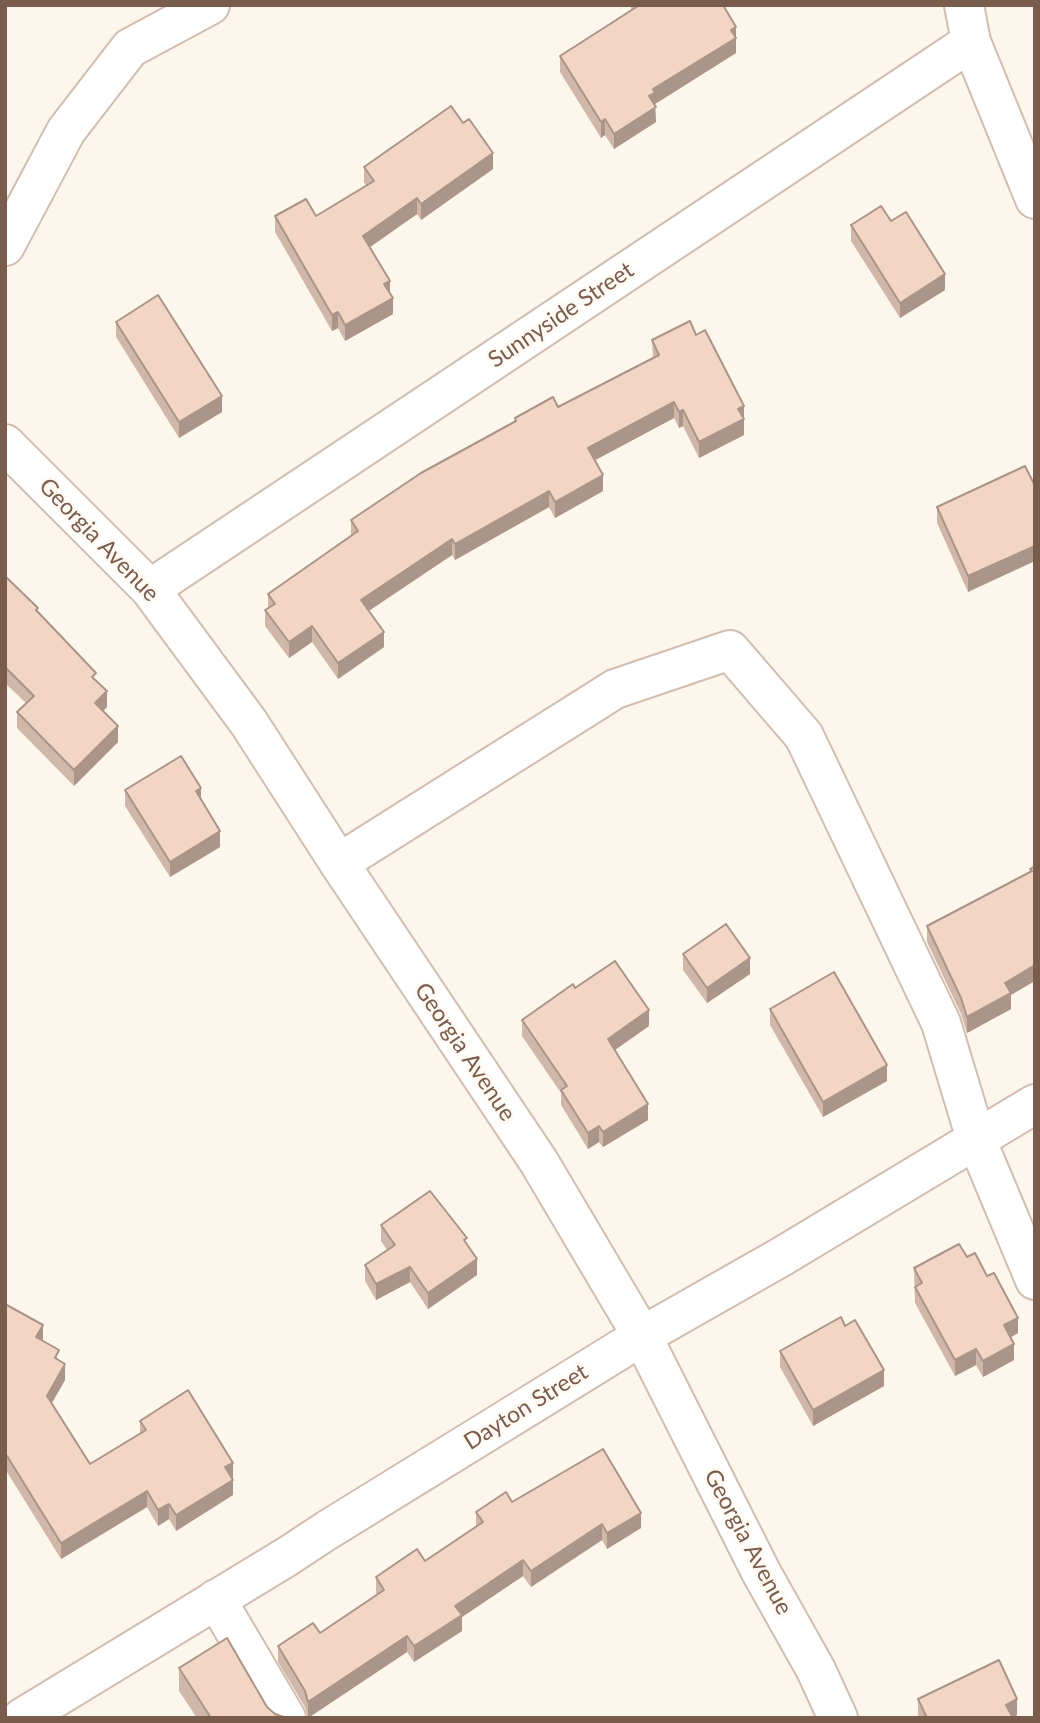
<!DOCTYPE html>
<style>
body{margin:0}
#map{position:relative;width:1040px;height:1723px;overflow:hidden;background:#fdf6ec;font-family:Lato,sans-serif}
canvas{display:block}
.frame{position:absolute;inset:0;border:7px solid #7a5c4d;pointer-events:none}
</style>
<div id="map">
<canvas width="1040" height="1723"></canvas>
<div class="frame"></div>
</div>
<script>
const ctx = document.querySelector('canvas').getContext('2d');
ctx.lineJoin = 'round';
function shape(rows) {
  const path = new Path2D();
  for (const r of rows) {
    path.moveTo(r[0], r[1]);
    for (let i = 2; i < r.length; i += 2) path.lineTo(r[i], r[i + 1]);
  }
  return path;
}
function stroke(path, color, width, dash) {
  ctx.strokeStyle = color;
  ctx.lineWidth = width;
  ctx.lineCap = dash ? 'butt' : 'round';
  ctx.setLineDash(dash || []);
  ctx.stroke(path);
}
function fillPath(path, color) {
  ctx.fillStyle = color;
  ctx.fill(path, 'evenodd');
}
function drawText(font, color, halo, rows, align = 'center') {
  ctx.font = font + ' Lato,sans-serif';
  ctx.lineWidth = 6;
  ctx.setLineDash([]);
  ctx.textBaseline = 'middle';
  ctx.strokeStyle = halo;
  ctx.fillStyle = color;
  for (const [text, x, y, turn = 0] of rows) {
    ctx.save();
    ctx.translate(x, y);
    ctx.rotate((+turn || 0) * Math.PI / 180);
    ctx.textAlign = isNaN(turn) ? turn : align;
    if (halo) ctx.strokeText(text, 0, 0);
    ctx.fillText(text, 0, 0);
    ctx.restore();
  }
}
const minor = shape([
 [964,5,971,42,1035,199],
 [5,246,66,131,130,48,210,5],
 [5,444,150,589,249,723,339,863,539,1162,642,1336,761,1572,816,1670,838,1718],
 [150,589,971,42],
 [339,863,615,689,730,650,804,736,941,1023,976,1139,1035,1280],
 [216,1599,286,1718],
 [22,1718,288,1556,329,1529,642,1336,781,1257,1035,1104]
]);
const wall = shape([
 [631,5,723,5,736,43,736,53,655,104,656,122,614,149,605,135,601,138,560,72,560,56,631,11],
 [364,167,493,169,421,220,417,214,370,247,390,292,393,314,345,341,338,328,332,331,275,232,275,216,316,216,366,185,364,182],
 [891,221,945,290,900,318,851,241,851,225],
 [116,322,222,412,179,438,116,337],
 [696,335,744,406,744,435,699,458,683,426,679,428,674,418,595,460,603,491,555,518,549,507,455,560,452,555,369,611,384,647,338,679,312,642,289,658,265,626,265,610,268,608,268,594,351,535,351,520,515,421,515,418,558,407,653,358,652,340],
 [1025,466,968,592,937,523,937,507],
 [5,576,96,680,107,707,103,711,118,742,74,786,17,728,17,712,26,703,5,683],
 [125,790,201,800,220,847,170,877,125,806],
 [1035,866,1011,995,1011,1009,967,1033,961,1014,927,942,927,926,1030,872,1030,869],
 [683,954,750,974,707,1003,683,970],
 [575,988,649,1026,614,1050,648,1120,603,1147,599,1142,588,1149,561,1105,561,1093,522,1036,522,1020],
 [770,1009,887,1081,823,1117,770,1025],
 [381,1225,467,1245,477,1275,428,1309,410,1282,376,1300,365,1281,365,1265,387,1250,381,1241],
 [967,1257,1018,1333,1010,1338,1014,1360,983,1377,976,1365,955,1376,915,1303,914,1268],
 [5,1304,43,1341,59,1360,65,1380,52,1403,90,1464,140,1433,140,1421,233,1478,232,1479,233,1495,176,1531,169,1519,158,1526,147,1507,61,1559,7,1472],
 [780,1351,884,1386,813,1426,780,1367],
 [512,1502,641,1528,607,1549,602,1540,531,1587,523,1576,462,1617,462,1631,414,1662,407,1652,308,1718,305,1707,278,1662,278,1646,320,1633,377,1595,376,1593,376,1577,425,1561,476,1527,476,1512],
 [179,1668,267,1707,275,1714,286,1718,197,1718,179,1691],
 [918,1699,1017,1715,1013,1718,920,1718,918,1715]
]);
const shadedWall = shape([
 [736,27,736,53,655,104,656,122,614,149,614,134,649,96,653,89],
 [605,119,605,135,601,138,601,122],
 [493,153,493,169,421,220,421,204],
 [417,198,417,214,363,252,363,236],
 [945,274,945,290,900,318,900,303],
 [390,281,390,297,384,284],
 [393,298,393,314,345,341,345,325],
 [338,312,338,328,332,331,332,315],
 [222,396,222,412,179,438,179,422],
 [674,402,674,418,588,464,588,448],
 [744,406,744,435,699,458,699,442,738,409],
 [683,410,683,426,679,428,679,412],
 [603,475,603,491,555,518,555,502],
 [549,491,549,507,455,560,455,544],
 [452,539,452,555,361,616,361,600],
 [1035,546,1035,561,968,592,968,576],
 [312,626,312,642,289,658,289,642],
 [384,632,384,647,338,679,338,663],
 [107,691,107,707,95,719,95,703],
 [118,726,118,742,74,786,74,770],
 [201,788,201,804,196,791],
 [220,831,220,847,170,877,170,862],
 [750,958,750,974,707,1003,707,988],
 [1035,965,1035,981,1011,995,1011,1009,967,1033,967,1017,1005,983],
 [649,1010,649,1026,608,1055,608,1039],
 [887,1065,887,1081,823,1117,823,1102],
 [648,1104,648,1120,603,1147,603,1132],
 [599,1126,599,1142,588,1149,588,1133],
 [477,1259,477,1275,428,1309,428,1293],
 [410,1267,410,1282,376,1300,376,1284],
 [1018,1318,1018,1333,1004,1341,1004,1325],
 [43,1325,43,1340,36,1337],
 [1014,1344,1014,1360,983,1377,983,1361],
 [976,1349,976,1365,955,1376,955,1360],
 [65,1364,65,1380,47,1411,47,1396],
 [884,1370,884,1386,813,1426,813,1410],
 [7,1456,7,1472,5,1473,5,1458],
 [233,1463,233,1478,225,1482,225,1467],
 [233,1480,233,1495,176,1531,176,1515],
 [147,1491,147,1507,61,1559,61,1543],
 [169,1504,169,1519,158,1526,158,1510],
 [641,1513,641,1528,607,1549,607,1533],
 [602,1524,602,1540,531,1587,531,1571],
 [523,1560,523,1576,462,1617,462,1631,414,1662,414,1646,455,1606],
 [407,1636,407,1652,308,1718,308,1702],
 [1017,1699,1017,1715,1012,1718,1006,1705]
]);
const building = shape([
 [638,5,723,5,736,27,731,30,736,38,653,89,655,93,649,96,656,107,614,134,605,119,601,122,560,56,638,6,638,5],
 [451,106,463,123,469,119,493,153,421,204,417,198,363,236,390,281,384,284,393,298,345,325,338,312,332,315,275,216,306,199,316,216,374,181,364,167,451,106],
 [881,206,891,221,906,212,945,274,900,303,851,225,881,206],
 [158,295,222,396,179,422,116,322,158,295],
 [690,321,696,335,705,330,744,406,738,409,744,419,699,442,683,410,679,412,674,402,588,448,603,475,555,502,549,491,455,544,452,539,361,600,384,632,338,663,312,626,289,642,265,610,275,604,268,594,358,531,351,520,421,473,516,421,515,418,553,397,558,407,659,355,652,340,690,321],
 [1025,466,1035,486,1035,546,968,576,937,507,1025,466],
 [5,576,38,608,36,610,96,673,92,677,107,691,95,703,118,726,74,770,17,712,34,696,5,667,5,576],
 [181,756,201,788,196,791,220,831,170,862,125,790,181,756],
 [1035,866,1035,965,1005,983,1011,993,967,1017,961,998,927,926,1032,871,1030,869,1035,866],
 [726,924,750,958,707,988,683,954,726,924],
 [615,961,649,1010,608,1039,648,1104,603,1132,599,1126,588,1133,561,1090,567,1086,522,1020,573,984,575,988,615,961],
 [834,972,887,1065,823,1102,770,1009,834,972],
 [430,1191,467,1238,464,1240,477,1259,428,1293,410,1267,376,1284,365,1265,395,1245,381,1225,430,1191],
 [959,1244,967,1257,975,1253,987,1276,994,1273,1018,1318,1004,1325,1014,1344,983,1361,976,1349,955,1360,915,1287,922,1283,914,1268,959,1244],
 [5,1304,43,1325,36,1337,59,1350,55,1358,65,1364,47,1396,90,1464,146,1430,140,1421,188,1390,233,1463,225,1467,233,1480,176,1515,169,1504,158,1510,147,1491,61,1543,7,1456,5,1458,5,1304],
 [841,1317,845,1326,855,1320,884,1370,813,1410,780,1351,841,1317],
 [603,1449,641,1513,607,1533,602,1524,531,1571,523,1560,455,1606,462,1615,414,1646,407,1636,308,1702,305,1691,278,1646,313,1623,320,1633,384,1590,376,1577,417,1549,425,1561,483,1522,476,1512,506,1492,512,1502,603,1449],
 [227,1638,267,1707,275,1714,286,1718,211,1718,179,1668,227,1638],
 [999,1660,1017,1699,1006,1705,1013,1718,927,1718,918,1699,999,1660]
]);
const streetNames = [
 ["Sunnyside Street",561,315,-34],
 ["Georgia Avenue",99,540,46],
 ["Georgia Avenue",465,1052,56],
 ["Dayton Street",526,1407,-32],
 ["Georgia Avenue",748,1542,62]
];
stroke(minor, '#d1beb0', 42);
stroke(minor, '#fff', 38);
fillPath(wall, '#d1b7a8');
fillPath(shadedWall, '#aa9588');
fillPath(building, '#f3d5c3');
stroke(building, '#aa9588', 2);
drawText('23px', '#7a5c4d', '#fffaf3', streetNames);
</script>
